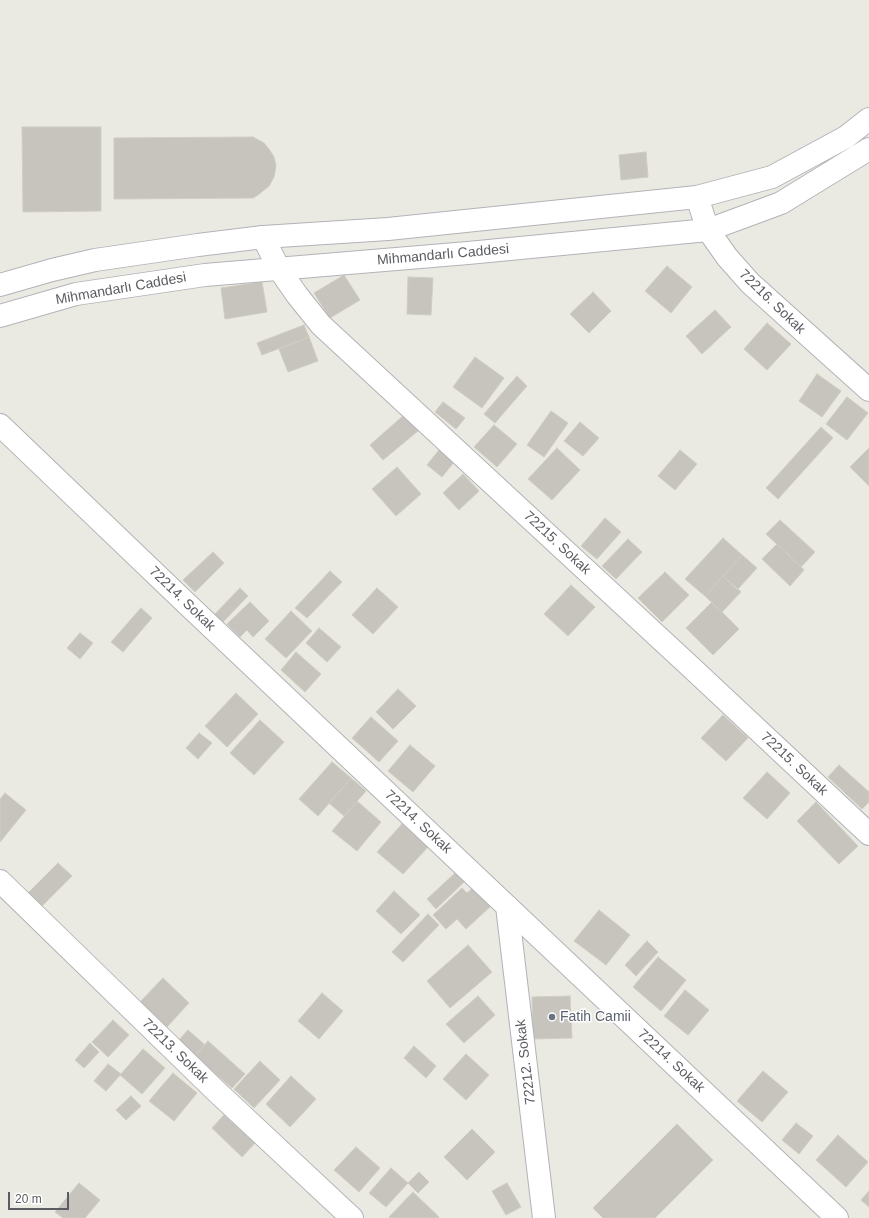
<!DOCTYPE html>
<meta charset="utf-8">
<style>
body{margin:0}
#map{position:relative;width:869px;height:1218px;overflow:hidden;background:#ebeae2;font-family:Arial,sans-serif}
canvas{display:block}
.scale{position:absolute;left:8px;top:1192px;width:61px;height:18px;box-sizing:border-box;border:2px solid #5a5c61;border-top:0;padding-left:5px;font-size:12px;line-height:14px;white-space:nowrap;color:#5a5c61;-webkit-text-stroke:3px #fff;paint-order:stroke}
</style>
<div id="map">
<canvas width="869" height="1218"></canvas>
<div class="scale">20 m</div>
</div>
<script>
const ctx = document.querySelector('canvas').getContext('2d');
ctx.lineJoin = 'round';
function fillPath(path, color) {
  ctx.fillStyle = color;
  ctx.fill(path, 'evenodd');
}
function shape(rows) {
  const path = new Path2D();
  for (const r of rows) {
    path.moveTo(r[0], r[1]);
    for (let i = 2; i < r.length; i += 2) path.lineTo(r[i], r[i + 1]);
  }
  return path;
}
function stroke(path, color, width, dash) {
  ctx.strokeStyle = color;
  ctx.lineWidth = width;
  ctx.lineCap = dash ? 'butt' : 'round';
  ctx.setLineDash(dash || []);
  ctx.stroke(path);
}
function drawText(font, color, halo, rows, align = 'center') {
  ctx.font = font + ' Arial,sans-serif';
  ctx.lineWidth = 3;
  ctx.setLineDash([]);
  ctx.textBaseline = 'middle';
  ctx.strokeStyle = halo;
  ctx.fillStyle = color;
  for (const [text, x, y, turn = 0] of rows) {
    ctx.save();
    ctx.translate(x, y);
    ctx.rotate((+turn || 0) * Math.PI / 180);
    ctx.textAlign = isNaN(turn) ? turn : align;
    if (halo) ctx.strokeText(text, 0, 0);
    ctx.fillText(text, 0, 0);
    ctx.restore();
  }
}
const building = shape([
 [22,127,101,127,101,211,23,212,22,127],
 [253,137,264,143,269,149,274,157,276,166,274,177,269,186,258,195,253,198,114,199,114,138,253,137],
 [646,152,648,177,621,180,619,155,646,152],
 [667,266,692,287,671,313,645,291,667,266],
 [344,275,360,300,330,318,314,293,344,275],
 [408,277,433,278,431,315,407,314,408,277],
 [262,282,267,312,225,319,221,288,262,282],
 [593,292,611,311,589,333,570,314,593,292],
 [715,310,731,327,702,354,686,336,715,310],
 [767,323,791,344,767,370,744,349,767,323],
 [304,325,309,337,262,355,257,343,304,325],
 [309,337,318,361,288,372,279,349,309,337],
 [475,357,504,378,482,408,453,387,475,357],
 [817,374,841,391,822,417,799,401,817,374],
 [517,376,527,386,495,423,484,414,517,376],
 [847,397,868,413,847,440,826,424,847,397],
 [443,402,465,418,456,429,435,412,443,402],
 [551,411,568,423,544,457,527,445,551,411],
 [404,415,418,431,383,460,370,445,404,415],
 [580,422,599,438,583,456,564,441,580,422],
 [494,425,517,444,497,467,474,447,494,425],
 [821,427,833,438,778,499,766,488,821,427],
 [557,448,580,470,552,500,528,479,557,448],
 [869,448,869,486,850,467,869,448],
 [439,450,454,462,442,477,427,465,439,450],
 [680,450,697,464,675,490,658,476,680,450],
 [397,467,421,494,396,516,372,489,397,467],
 [463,474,479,491,459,510,443,493,463,474],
 [605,518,621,532,597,559,581,546,605,518],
 [780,520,815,552,801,567,766,534,780,520],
 [723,538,742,555,705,596,685,579,723,538],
 [628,539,642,552,616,579,602,566,628,539],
 [777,544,804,570,790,586,762,559,777,544],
 [213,552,224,563,195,592,183,580,213,552],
 [742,555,757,568,737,590,723,576,742,555],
 [330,571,342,582,307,618,295,608,330,571],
 [665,572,689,595,662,622,638,598,665,572],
 [723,576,741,592,722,612,705,596,723,576],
 [571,585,595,607,568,636,544,614,571,585],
 [240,588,248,596,221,624,213,616,240,588],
 [377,588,398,607,373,634,352,615,377,588],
 [250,602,269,621,253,637,247,630,240,637,227,624,250,602],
 [712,602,739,629,713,655,686,628,712,602],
 [141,608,152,618,123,652,111,642,141,608],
 [291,611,312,631,286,658,265,639,291,611],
 [319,628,341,647,327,662,306,643,319,628],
 [80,633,93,643,80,659,67,648,80,633],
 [296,652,321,674,305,692,281,670,296,652],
 [398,689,416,706,393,729,376,712,398,689],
 [236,693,258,714,227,747,205,726,236,693],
 [723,715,748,738,726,761,701,738,723,715],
 [371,717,398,741,379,762,352,738,371,717],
 [260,720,284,742,254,775,230,753,260,720],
 [199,733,212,743,198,759,186,748,199,733],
 [410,745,435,766,413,792,388,771,410,745],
 [332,762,351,778,318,816,299,799,332,762],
 [839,765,869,792,869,802,862,809,828,777,839,765],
 [767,772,790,793,767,819,743,798,767,772],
 [351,778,366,791,344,816,329,803,351,778],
 [5,793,26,810,0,842,0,799,5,793],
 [357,801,381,822,357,851,332,831,357,801],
 [816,802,858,846,839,864,797,821,816,802],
 [402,824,428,847,403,874,377,852,402,824],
 [58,863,72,876,42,906,28,893,58,863],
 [455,873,464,882,436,909,427,899,455,873],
 [475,886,492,905,466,929,457,919,446,929,433,915,462,888,467,893,475,886],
 [394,891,420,915,401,934,376,911,394,891],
 [599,910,630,935,606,965,574,941,599,910],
 [428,914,439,925,403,962,392,952,428,914],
 [647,941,658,952,636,976,625,965,647,941],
 [468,945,492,972,450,1008,427,981,468,945],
 [658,957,686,980,661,1011,633,987,658,957],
 [163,978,189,1003,167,1027,140,1002,163,978],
 [685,990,709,1010,688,1035,664,1016,685,990],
 [322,993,343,1011,319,1039,298,1021,322,993],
 [478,996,495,1015,464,1043,446,1024,478,996],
 [570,996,572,1038,533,1039,532,997,570,996],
 [113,1020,129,1035,108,1057,92,1042,113,1020],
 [188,1030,205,1045,195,1056,178,1041,188,1030],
 [208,1041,245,1074,232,1088,195,1056,208,1041],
 [90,1043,99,1052,84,1068,75,1060,90,1043],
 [414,1046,436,1066,426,1078,404,1058,414,1046],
 [143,1049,165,1068,142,1094,120,1075,143,1049],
 [466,1054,489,1075,466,1100,443,1079,466,1054],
 [260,1061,280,1080,254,1108,234,1089,260,1061],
 [108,1064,121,1074,106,1091,94,1081,108,1064],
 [763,1071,788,1092,762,1122,737,1101,763,1071],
 [173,1073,197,1093,174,1121,149,1101,173,1073],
 [291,1076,316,1099,290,1127,266,1104,291,1076],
 [131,1096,141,1106,126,1120,116,1110,131,1096],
 [224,1115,255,1143,242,1157,212,1128,224,1115],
 [796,1123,813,1136,799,1154,782,1140,796,1123],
 [677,1124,713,1160,655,1218,603,1218,593,1208,677,1124],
 [472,1129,495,1152,467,1180,444,1157,472,1129],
 [838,1135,868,1162,846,1187,816,1160,838,1135],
 [356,1147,380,1168,359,1192,334,1170,356,1147],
 [391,1168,408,1183,386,1207,369,1193,391,1168],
 [419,1172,429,1182,418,1193,408,1183,419,1172],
 [79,1183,100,1200,85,1218,63,1218,55,1212,79,1183],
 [507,1183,521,1207,506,1215,492,1191,507,1183],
 [869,1191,869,1207,861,1200,869,1191],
 [413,1192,439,1217,438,1218,391,1218,389,1217,413,1192]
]);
const minor = shape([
 [697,197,708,230,727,257,750,283,869,390],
 [263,237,279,269,297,295,321,325,694,670,869,834],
 [0,425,187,604,837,1218],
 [0,881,216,1091,352,1218],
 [507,906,544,1218]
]);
const tertiary = shape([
 [0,285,52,270,95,260,198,245,263,237,388,229,697,197,772,177,846,137,869,119],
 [0,316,76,294,205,275,468,253,708,230,781,203,869,149]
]);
const markers = [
 [552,1017,4,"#6b7280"]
];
const streetNames = [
 ["Mihmandarlı Caddesi",443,255,-5],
 ["Mihmandarlı Caddesi",121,289,-10],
 ["72216. Sokak",772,302,44],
 ["72215. Sokak",557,543,43],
 ["72214. Sokak",182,599,44],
 ["72215. Sokak",794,764,43],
 ["72214. Sokak",418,822,43],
 ["72213. Sokak",175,1051,44],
 ["72214. Sokak",671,1061,43],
 ["72212. Sokak",526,1062,-97]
];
const worshipNames = [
 ["Fatih Camii",560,1017]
];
fillPath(building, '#c7c4be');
stroke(building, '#cfccc1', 1);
stroke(minor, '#b2b3b8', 24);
stroke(tertiary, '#b2b3b8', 24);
stroke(minor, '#fff', 22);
stroke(tertiary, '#fff', 22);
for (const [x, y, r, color] of markers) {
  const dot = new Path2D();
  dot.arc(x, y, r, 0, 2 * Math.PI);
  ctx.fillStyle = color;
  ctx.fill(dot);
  stroke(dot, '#fff', 1.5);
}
drawText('14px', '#5a5c61', '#fff', streetNames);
drawText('14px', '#5b616d', '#fff', worshipNames, 'left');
</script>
